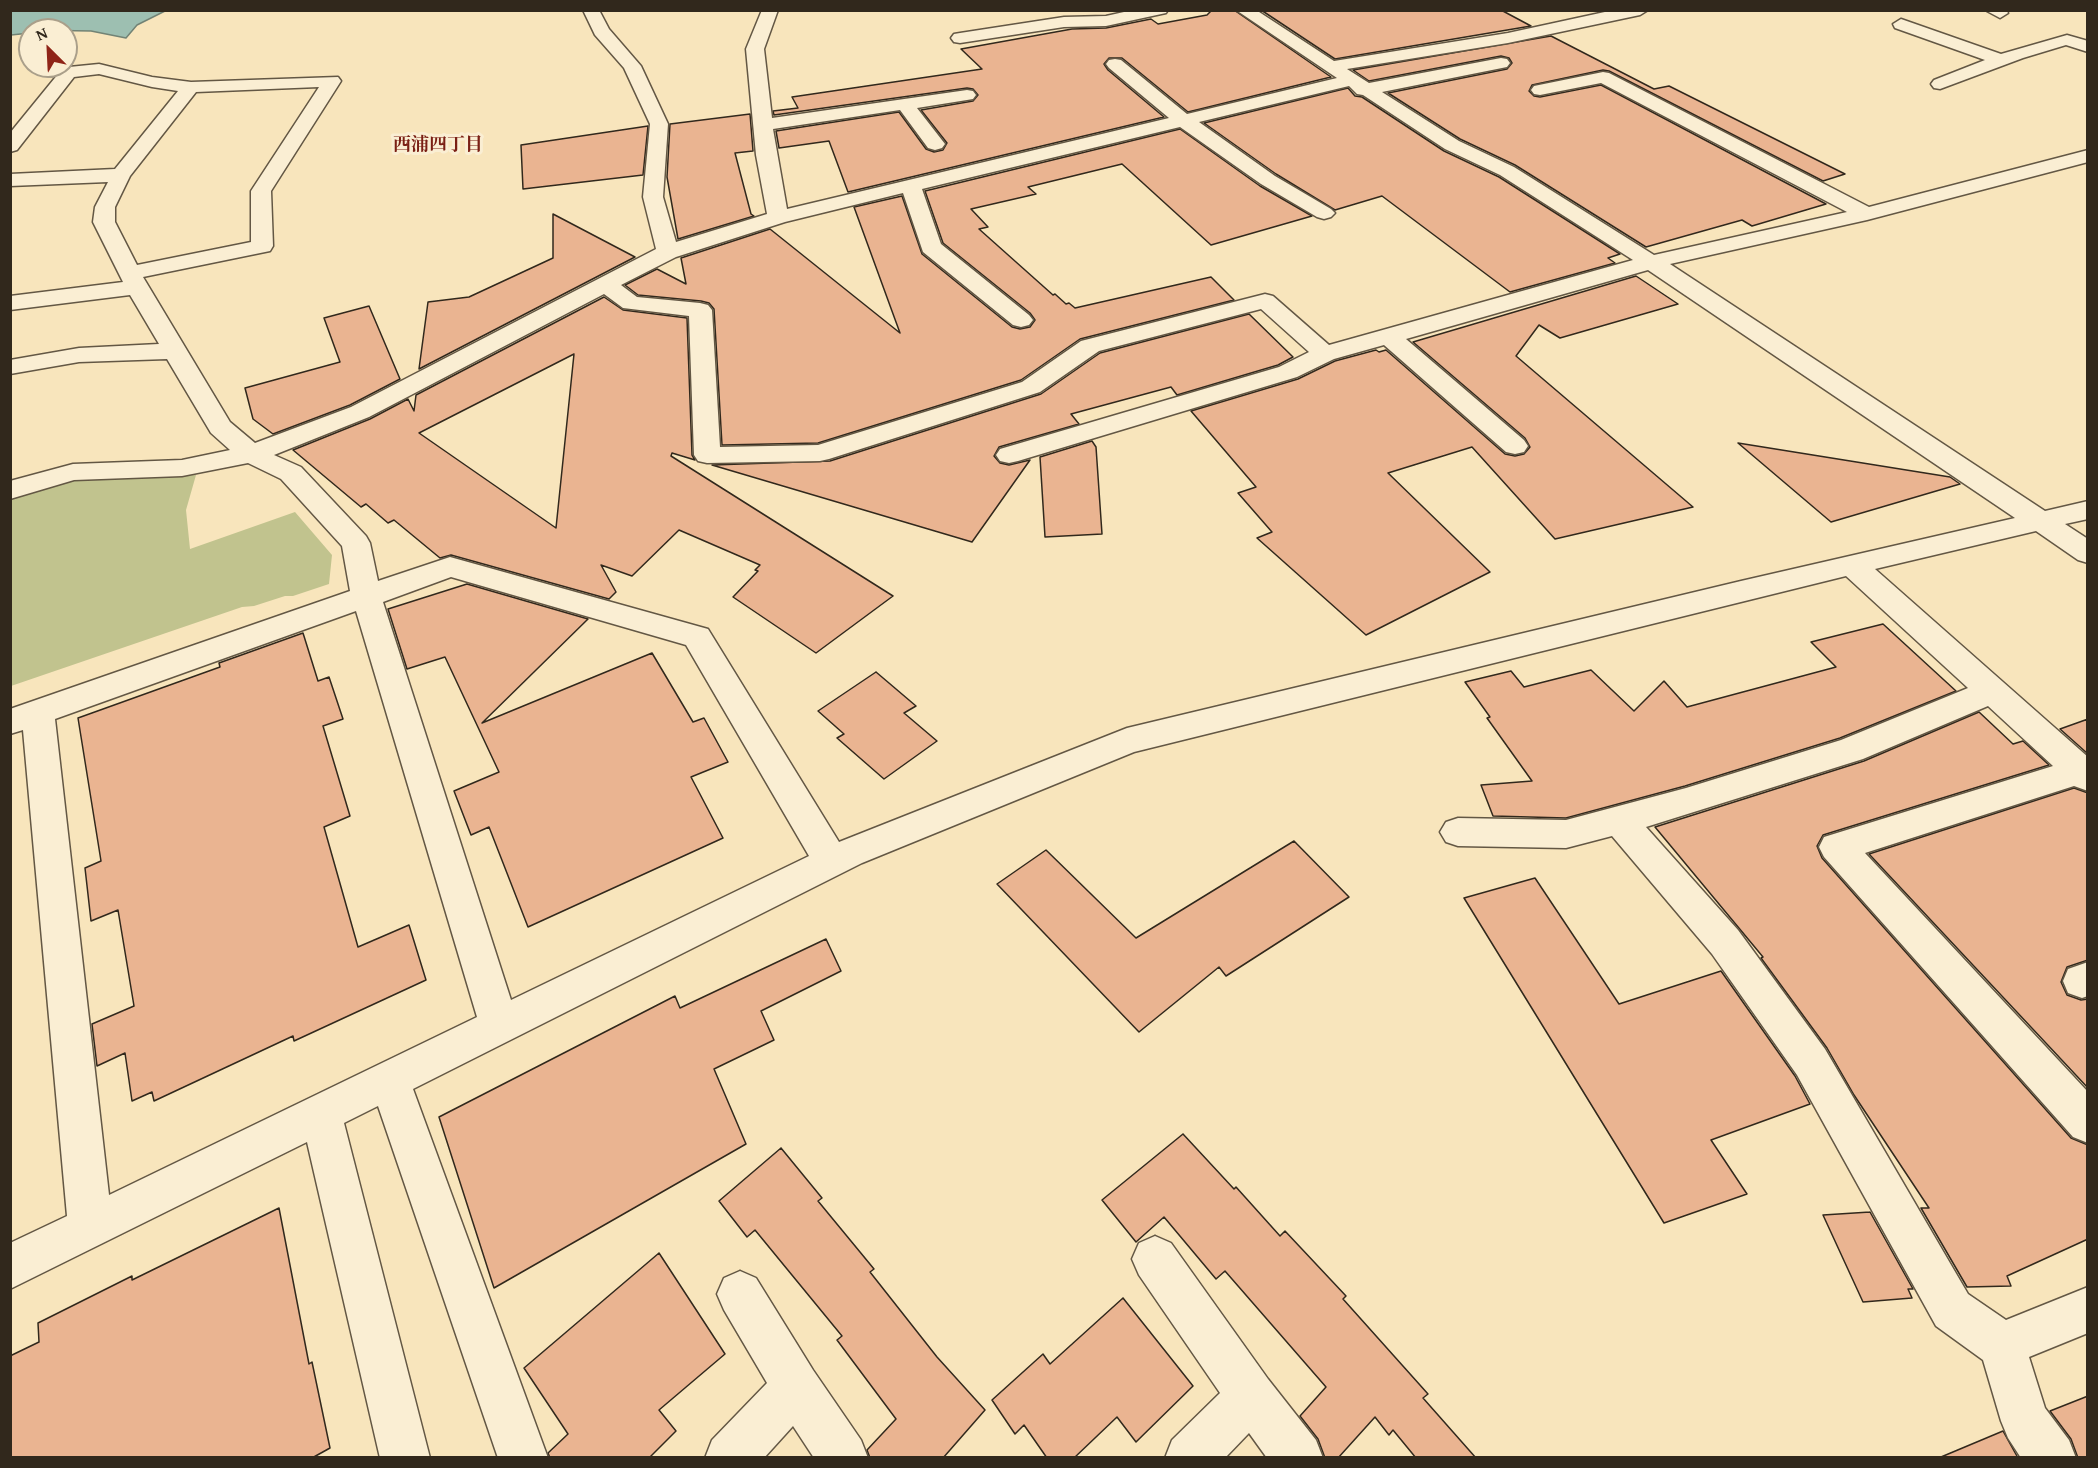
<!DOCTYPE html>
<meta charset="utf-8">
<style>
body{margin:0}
#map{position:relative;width:2098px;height:1468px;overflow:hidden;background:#f8e5bc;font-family:"Gentium Book Plus",serif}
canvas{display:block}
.frame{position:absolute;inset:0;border:12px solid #31281c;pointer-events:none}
.north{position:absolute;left:18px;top:18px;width:60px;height:60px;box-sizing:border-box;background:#faeed3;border:2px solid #aa9f8a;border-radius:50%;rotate:336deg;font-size:16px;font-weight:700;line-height:24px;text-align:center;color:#31281c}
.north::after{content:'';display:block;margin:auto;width:21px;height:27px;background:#8f2418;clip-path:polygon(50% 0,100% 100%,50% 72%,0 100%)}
</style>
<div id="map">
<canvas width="2098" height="1468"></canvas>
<div class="frame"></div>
<div class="north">N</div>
</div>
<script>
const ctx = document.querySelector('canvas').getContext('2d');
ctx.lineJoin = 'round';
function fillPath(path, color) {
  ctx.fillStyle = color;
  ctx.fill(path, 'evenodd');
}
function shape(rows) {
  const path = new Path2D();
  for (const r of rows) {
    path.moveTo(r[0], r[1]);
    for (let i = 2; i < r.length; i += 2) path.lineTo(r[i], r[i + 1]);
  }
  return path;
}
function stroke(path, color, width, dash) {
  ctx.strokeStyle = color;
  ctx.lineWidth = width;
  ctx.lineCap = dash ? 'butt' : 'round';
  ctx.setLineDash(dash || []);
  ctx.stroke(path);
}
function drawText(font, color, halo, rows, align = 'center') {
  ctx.font = font + ' "Gentium Book Plus","Noto Serif JP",serif';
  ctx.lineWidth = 6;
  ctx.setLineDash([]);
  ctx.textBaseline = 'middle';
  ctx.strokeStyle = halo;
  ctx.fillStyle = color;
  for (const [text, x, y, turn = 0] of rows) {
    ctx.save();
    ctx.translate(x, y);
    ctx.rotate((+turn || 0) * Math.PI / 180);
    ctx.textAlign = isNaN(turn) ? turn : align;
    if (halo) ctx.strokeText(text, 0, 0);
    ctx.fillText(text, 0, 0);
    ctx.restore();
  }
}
const green = shape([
 [196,475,186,510,190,549,295,512,332,555,329,584,293,596,285,596,254,606,242,607,11,686,10,497,70,478]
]);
const water = shape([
 [11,10,165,10,165,11,137,25,126,38,91,31,30,30,30,33,11,35,11,10]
]);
const building = shape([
 [1212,10,1234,10,1331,77,1188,112,1122,58,1109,58,1104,64,1108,70,1164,117,848,192,829,141,779,148,776,131,899,112,926,149,934,152,943,150,947,143,921,110,973,101,978,95,973,89,967,88,774,115,773,111,798,108,792,97,982,69,961,49,1072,29,1106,28,1151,19,1158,24,1207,15,1212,10],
 [1261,10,1501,10,1531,26,1335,59,1261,10],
 [1551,36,1654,89,1669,86,1845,174,1823,181,1609,71,1603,70,1532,85,1529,91,1534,96,1540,97,1601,85,1826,204,1752,226,1742,220,1646,247,1515,165,1460,139,1388,93,1507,69,1512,63,1509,58,1501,56,1369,81,1353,70,1551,36],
 [1348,88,1355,96,1362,97,1444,151,1499,177,1620,254,1608,258,1615,263,1510,292,1382,196,1335,210,1276,174,1204,123,1348,88],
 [750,114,753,151,735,153,751,214,754,216,678,239,667,177,670,124,750,114],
 [648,126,643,175,523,189,521,145,648,126],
 [1180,129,1260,186,1312,216,1211,245,1122,164,1028,187,1036,194,971,209,988,227,979,229,1053,295,1055,294,1066,304,1069,303,1075,308,1211,277,1234,300,1080,339,1021,380,818,443,722,445,714,309,709,303,701,301,638,295,625,285,657,269,686,284,681,258,770,229,900,333,854,207,902,196,922,254,1012,327,1020,329,1030,327,1035,320,1030,313,943,243,925,191,1180,129],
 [553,214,635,257,419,369,428,302,469,297,553,258,553,214],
 [1636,276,1678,304,1560,338,1539,325,1516,356,1693,507,1555,539,1472,447,1388,473,1490,572,1366,635,1257,538,1272,532,1238,493,1256,487,1191,411,1298,379,1335,361,1376,350,1379,352,1386,350,1505,454,1515,456,1524,454,1530,447,1525,438,1413,342,1636,276],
 [604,297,623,310,687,318,692,455,695,460,672,453,671,456,893,596,816,653,733,597,758,571,755,570,760,565,679,530,632,576,601,565,616,592,609,599,451,555,440,558,394,520,388,523,366,504,361,507,293,450,370,419,408,399,414,411,416,395,604,297],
 [574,354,556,528,419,433,574,354],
 [369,306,400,379,350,405,273,434,253,419,245,388,340,362,324,318,369,306],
 [1249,314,1293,357,1278,365,1177,395,1171,387,1071,414,1079,424,999,447,994,456,1000,463,1009,465,1030,460,972,542,712,465,830,461,1041,394,1100,353,1249,314],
 [1092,441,1096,447,1102,534,1045,537,1040,457,1092,441],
 [1738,443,1950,477,1960,484,1831,522,1738,443],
 [467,584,588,619,482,723,652,653,693,722,704,718,728,762,691,777,723,838,528,927,489,827,471,835,454,791,499,772,445,657,407,669,388,609,467,584],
 [1883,624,1956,691,1840,738,1685,786,1566,818,1493,816,1481,785,1532,781,1487,718,1490,717,1465,682,1511,671,1524,687,1591,670,1634,711,1664,681,1687,707,1836,667,1811,642,1883,624],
 [303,633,318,681,329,677,343,719,323,726,350,816,324,827,358,947,409,925,426,980,294,1041,293,1036,154,1101,152,1092,132,1101,125,1053,97,1066,92,1024,134,1006,118,910,91,921,85,868,101,861,78,718,220,667,219,663,303,633],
 [876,672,916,706,904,713,937,741,884,779,837,738,844,734,818,711,876,672],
 [1979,712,2013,744,2023,741,2049,765,1823,835,1817,846,1822,858,2071,1138,2088,1145,2088,1239,2007,1276,2011,1286,1967,1287,1921,1208,1929,1208,1854,1095,1827,1048,1761,958,1763,957,1655,827,1864,761,1979,712],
 [2088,719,2088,754,2060,729,2088,719],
 [2074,788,2088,793,2088,960,2067,967,2061,982,2067,995,2081,1000,2088,999,2088,1088,1869,854,2074,788],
 [1294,841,1349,897,1226,976,1219,967,1139,1032,997,884,1046,850,1136,938,1294,841],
 [1535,878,1619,1004,1721,971,1795,1076,1810,1104,1711,1140,1747,1194,1664,1223,1464,898,1535,878],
 [826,939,841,971,761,1011,774,1040,714,1069,746,1144,494,1288,439,1117,675,996,680,1008,826,939],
 [1183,1134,1234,1189,1236,1187,1280,1236,1285,1231,1346,1296,1343,1299,1428,1394,1423,1398,1476,1458,1416,1458,1393,1430,1389,1435,1375,1417,1338,1458,1325,1458,1318,1439,1300,1416,1326,1387,1225,1271,1216,1279,1164,1217,1136,1242,1102,1200,1183,1134],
 [781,1148,822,1198,818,1201,874,1269,870,1272,937,1357,985,1410,943,1458,870,1458,867,1450,896,1419,837,1340,842,1336,755,1230,747,1237,719,1201,781,1148],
 [279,1208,309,1364,312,1362,330,1448,312,1458,10,1458,10,1356,39,1342,38,1323,132,1276,132,1280,279,1208],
 [1870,1212,1913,1289,1908,1289,1912,1298,1863,1302,1823,1215,1870,1212],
 [659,1253,725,1354,659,1410,676,1431,649,1458,550,1458,548,1453,568,1434,524,1368,659,1253],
 [1123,1298,1193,1386,1136,1442,1117,1417,1074,1458,1047,1458,1024,1425,1015,1434,992,1400,1043,1354,1050,1364,1123,1298],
 [2088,1396,2088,1458,2078,1458,2071,1439,2050,1411,2088,1396],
 [2003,1431,2018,1458,1941,1458,1941,1457,2003,1431]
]);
const minor = shape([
 [583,10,599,10,609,29,641,66,668,124,663,197,676,242,767,214,756,155,746,49,762,10,778,10,764,49,772,118,967,90,973,91,976,95,973,99,967,100,917,108,945,144,942,148,935,150,928,148,900,110,773,129,787,209,1169,118,1109,68,1106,64,1109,60,1115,59,1121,60,1187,114,1337,78,1236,10,1256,10,1334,61,1508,33,1614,10,1648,10,1640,15,1508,43,1347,69,1369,83,1501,58,1507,59,1510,63,1507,67,1382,92,1459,141,1514,167,1654,255,1847,212,1601,83,1540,95,1534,94,1531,90,1534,86,1603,72,1609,73,1869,207,2088,150,2088,162,1867,220,1670,264,2045,511,2088,501,2088,519,2065,524,2088,539,2088,563,2078,560,2036,531,1875,569,2088,757,2088,791,2074,786,1865,853,2088,1092,2088,1143,2073,1137,1824,857,1819,847,1824,837,2053,766,1988,706,1863,759,1646,827,1738,930,1825,1049,1968,1294,2006,1320,2088,1287,2088,1333,2029,1357,2045,1408,2069,1440,2076,1458,2021,1458,2008,1438,2001,1421,1983,1360,1936,1326,1797,1075,1712,954,1612,836,1566,848,1458,846,1446,842,1440,832,1446,822,1458,818,1566,820,1686,788,1841,740,1968,688,1846,576,1134,752,862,863,413,1089,548,1458,498,1458,378,1106,344,1123,430,1458,380,1458,307,1142,10,1289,10,1243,67,1216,23,730,10,734,10,709,350,591,342,546,281,479,248,463,182,476,74,480,10,499,10,481,73,464,182,460,230,450,211,433,167,359,79,362,10,374,10,360,79,348,159,344,130,295,10,310,10,296,123,282,93,222,95,207,108,182,10,186,10,174,115,169,178,91,152,87,99,74,74,77,17,150,10,152,10,133,63,68,69,67,99,64,152,77,191,82,338,77,341,81,271,191,273,246,270,251,143,277,230,422,255,443,351,407,656,249,643,197,650,124,624,68,595,35,583,10],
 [1349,86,1357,94,1363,95,1445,149,1500,175,1633,260,1329,345,1273,296,1265,294,1081,341,1022,382,818,445,720,447,712,310,708,305,700,303,637,297,621,285,676,257,785,222,903,193,923,252,1013,325,1021,327,1029,325,1033,320,1029,315,941,244,922,189,1180,127,1261,184,1317,217,1324,219,1331,217,1335,213,1331,209,1275,176,1199,122,1349,86],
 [319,87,251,191,251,242,137,265,115,222,115,207,130,176,196,92,319,87],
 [1648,270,2015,518,1741,581,1127,728,839,842,708,629,450,557,378,581,370,543,366,536,301,467,274,455,369,417,604,294,623,308,689,316,694,455,698,461,707,463,820,461,829,459,1040,392,1099,351,1261,309,1309,352,1279,367,1000,449,996,455,1000,461,1009,463,1018,461,1297,377,1334,359,1384,345,1506,452,1515,454,1524,452,1528,446,1524,440,1406,339,1648,270],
 [451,577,686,645,809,856,511,1000,383,602,451,577],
 [356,611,477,1017,109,1195,55,719,356,611],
 [1133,10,1168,10,1166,13,1106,26,1064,27,960,43,954,42,951,38,954,34,960,33,1064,17,1106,16,1133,10],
 [1985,10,2006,10,2008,13,2000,18,1985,10],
 [1901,19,2001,54,2067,35,2088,41,2088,52,2066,45,2023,58,1940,89,1934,88,1931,84,1934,80,1985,60,1895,28,1893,24,1901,19],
 [2088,962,2088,996,2082,998,2068,993,2063,981,2068,969,2088,962],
 [1155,1236,1171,1243,1268,1379,1316,1440,1323,1458,1267,1458,1249,1433,1225,1458,1165,1458,1172,1440,1220,1393,1139,1275,1132,1259,1139,1243,1155,1236],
 [740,1271,756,1278,813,1370,861,1440,868,1458,814,1458,793,1426,764,1458,705,1458,712,1440,767,1383,724,1310,717,1294,724,1278,740,1271]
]);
const farNeighbourhoodnames = [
 ["西浦四丁目",438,145]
];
fillPath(green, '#c1c38e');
fillPath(water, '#9dbfb1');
stroke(water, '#728375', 1.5);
fillPath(building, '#eab491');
stroke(building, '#31281c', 1.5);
stroke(minor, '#635744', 3);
fillPath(minor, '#faeed3');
drawText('bold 18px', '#7a1f14', '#faeed3', farNeighbourhoodnames);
</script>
